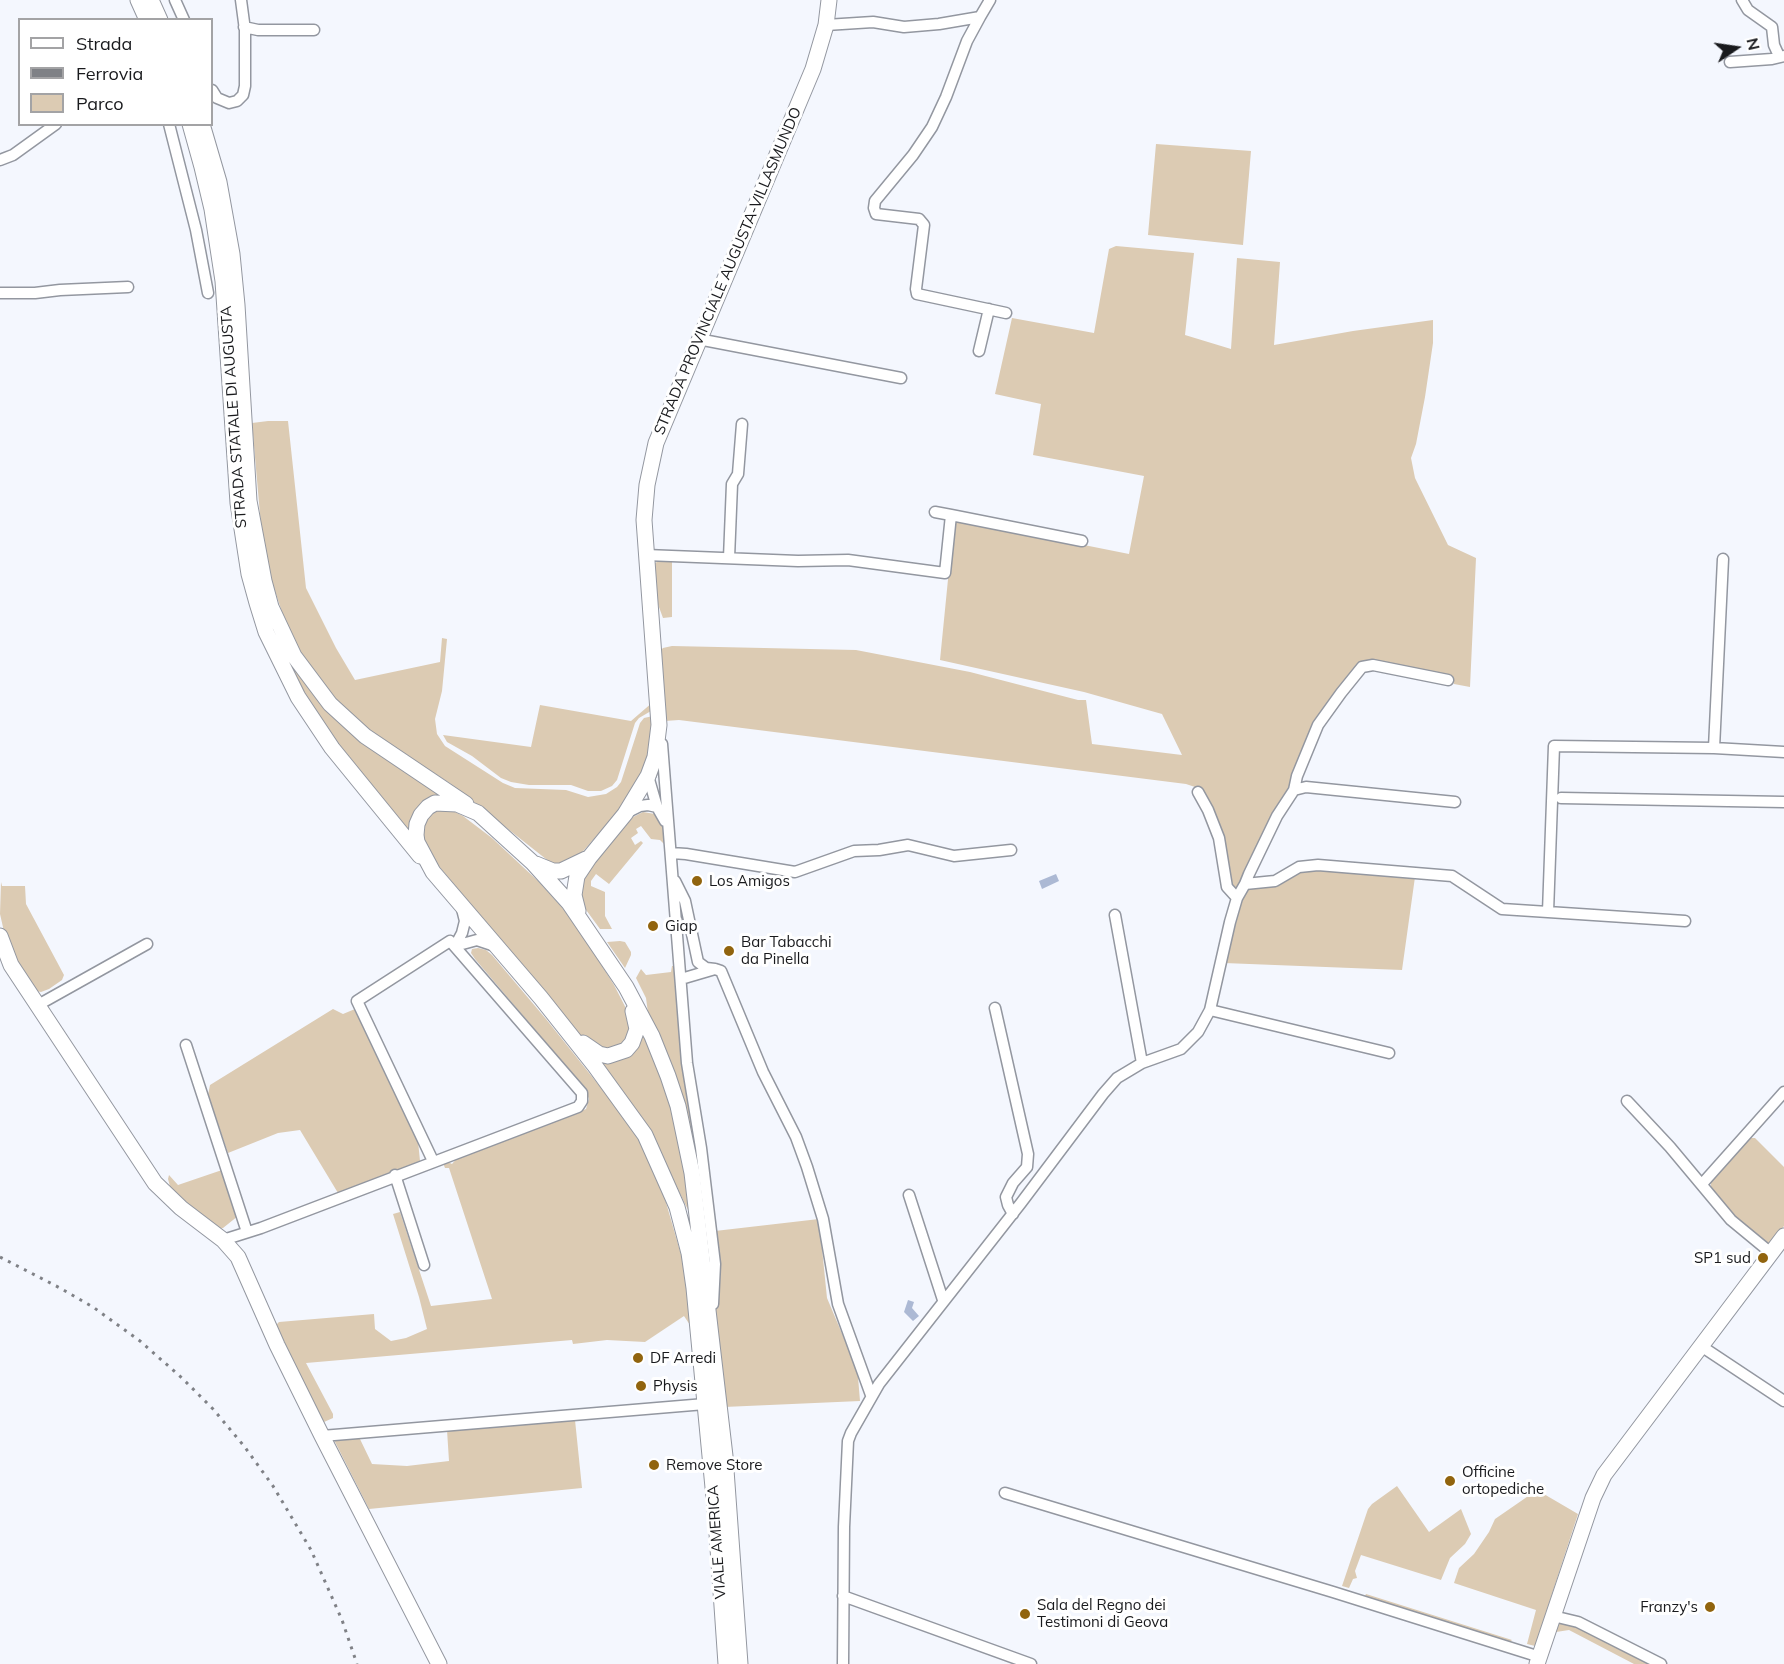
<!DOCTYPE html>
<style>
body{margin:0}
#map{position:relative;width:1784px;height:1664px;overflow:hidden;background:#f4f7fe;font-family:Mulish,sans-serif}
canvas{display:block}
.legend{position:absolute;left:18px;top:18px;width:195px;height:108px;box-sizing:border-box;background:#fff;border:2px solid #a3a3a5;margin:0;padding:8px 10px;list-style:none;font-size:18px;color:#191a1d}
.legend li{display:flex;align-items:center;gap:12px;height:30px}
.legend b{width:30px;border:2px solid #a3a3a5}
.north{position:absolute;left:1706px;top:18px;width:60px;height:60px;-webkit-text-stroke:4px #fff;paint-order:stroke;rotate:77deg;font-size:16px;font-weight:700;line-height:24px;text-align:center;color:#191a1d}
.north::after{content:'';display:block;margin:auto;width:21px;height:27px;background:#191a1d;clip-path:polygon(50% 0,100% 100%,50% 72%,0 100%)}
</style>
<div id="map">
<canvas width="1784" height="1664"></canvas>
<ul class="legend">
<li><b style="height:8px;background:#fff"></b>Strada</li>
<li><b style="height:8px;background:#7f8186"></b>Ferrovia</li>
<li><b style="height:16px;background:#dccbb3"></b>Parco</li>
</ul>
<div class="north">N</div>
</div>
<script>
const ctx = document.querySelector('canvas').getContext('2d');
ctx.lineJoin = 'round';
function fillPath(path, color) {
  ctx.fillStyle = color;
  ctx.fill(path, 'evenodd');
}
function shape(rows) {
  const path = new Path2D();
  for (const r of rows) {
    path.moveTo(r[0], r[1]);
    for (let i = 2; i < r.length; i += 2) path.lineTo(r[i], r[i + 1]);
  }
  return path;
}
function stroke(path, color, width, dash) {
  ctx.strokeStyle = color;
  ctx.lineWidth = width;
  ctx.lineCap = dash ? 'butt' : 'round';
  ctx.setLineDash(dash || []);
  ctx.stroke(path);
}
function drawText(font, color, halo, rows, align = 'center') {
  ctx.font = font + ' Mulish,sans-serif';
  ctx.lineWidth = 6;
  ctx.setLineDash([]);
  ctx.textBaseline = 'middle';
  ctx.strokeStyle = halo;
  ctx.fillStyle = color;
  for (const [text, x, y, turn = 0] of rows) {
    ctx.save();
    ctx.translate(x, y);
    ctx.rotate((+turn || 0) * Math.PI / 180);
    ctx.textAlign = isNaN(turn) ? turn : align;
    if (halo) ctx.strokeText(text, 0, 0);
    ctx.fillText(text, 0, 0);
    ctx.restore();
  }
}
const green = shape([
 [1156,144,1251,151,1243,245,1148,235],
 [1116,246,1194,253,1185,335,1231,349,1237,258,1280,262,1274,345,1353,331,1433,320,1433,343,1425,397,1416,444,1411,458,1415,478,1448,545,1476,558,1470,687,1454,684,1452,677,1375,660,1360,664,1331,697,1316,721,1288,792,1237,892,1229,885,1198,788,1186,784,679,720,665,721,661,650,663,648,672,646,856,650,970,672,1078,700,1086,700,1092,744,1182,755,1162,714,1084,692,940,660,954,519,1129,554,1144,476,1033,455,1041,404,995,394,1012,318,1094,333,1109,249],
 [268,421,288,421,306,588,336,648,355,680,440,662,442,638,447,639,442,691,435,719,437,734,445,746,503,783,515,788,566,790,588,797,606,794,617,787,621,782,640,723,644,718,653,716,650,750,640,777,621,808,578,857,557,865,551,863,451,784,365,728,326,690,301,653,287,627,268,570,262,537,252,423],
 [661,560,672,560,672,617,663,618,656,599,653,564],
 [266,614,294,665,443,794,410,834,350,767,297,684],
 [653,702,651,711,639,718,635,723,617,780,612,786,601,791,588,791,571,785,529,785,511,782,501,778,472,756,447,742,443,735,531,747,540,705,631,721],
 [435,810,453,811,463,816,492,838,538,881,566,912,589,945,614,985,631,1018,629,1040,614,1050,589,1044,580,1035,427,852,421,826],
 [643,812,655,814,660,820,663,826,664,844,660,840,651,839,641,826,636,829,638,833,631,838,635,845,641,841,643,843,609,884,596,874,591,881,591,886,605,892,605,916,612,929,600,929,581,903,581,880,633,817],
 [1317,868,1415,877,1402,970,1224,963,1242,898,1245,892,1251,888,1298,872],
 [1,882,2,886,25,886,26,904,64,975,62,980,49,989,41,992,36,991,24,977,5,936,0,914],
 [620,941,625,942,631,952,631,955,625,968,607,942],
 [478,948,486,950,492,955,546,1019,629,1123,645,1151,665,1199,684,1265,690,1325,684,1316,645,1342,607,1340,573,1344,572,1340,306,1363,333,1414,333,1418,324,1422,320,1420,276,1325,279,1322,374,1314,375,1329,391,1341,406,1338,427,1329,419,1297,393,1214,400,1212,431,1306,492,1299,449,1168,445,1168,443,1163,446,1161,452,1164,458,1157,586,1109,589,1099,585,1089,475,959,471,953,472,949],
 [672,966,674,966,698,1146,699,1180,648,1013,646,998,636,978,641,969,646,975,671,972],
 [333,1009,343,1014,355,1009,418,1141,420,1161,338,1193,300,1130,278,1133,228,1153,208,1095,210,1085],
 [642,1035,647,1036,655,1055,682,1143,692,1225,688,1210,660,1152,600,1063,619,1060,627,1057],
 [1750,1138,1755,1138,1784,1167,1784,1226,1769,1245,1738,1223,1714,1195,1711,1187,1711,1181],
 [222,1170,238,1216,223,1228,218,1229,196,1214,171,1190,168,1179,169,1175,178,1185],
 [819,1219,827,1298,854,1362,858,1377,860,1401,724,1407,715,1313,715,1231],
 [575,1420,582,1488,369,1509,334,1440,359,1437,372,1464,407,1466,449,1461,447,1430],
 [1397,1486,1429,1532,1461,1509,1471,1534,1465,1544,1450,1558,1441,1580,1361,1555,1355,1571,1357,1578,1353,1579,1349,1588,1342,1586,1368,1509,1372,1504],
 [1537,1490,1578,1514,1535,1646,1527,1644,1536,1610,1454,1583,1459,1568,1474,1554,1489,1532,1495,1519],
 [1366,1594,1512,1640,1510,1642,1365,1596],
 [1559,1623,1574,1624,1653,1664,1634,1664,1569,1630,1556,1632]
]);
const water = shape([
 [1056,874,1059,881,1042,889,1039,881],
 [908,1300,914,1302,912,1308,919,1316,913,1321,904,1312]
]);
const street = shape([
 [175,0,184,20],
 [1742,0,1748,10,1772,27,1774,45,1779,56],
 [980,17,967,41,946,97,932,127,913,155,875,201,874,208,876,214,919,219,924,225,916,289,917,294,1006,313],
 [826,25,873,22,904,27,939,24,980,17,990,0],
 [244,27,258,30,314,30],
 [1730,62,1772,59,1784,56],
 [212,90,217,98,229,103,237,101,243,95,245,86,245,30,241,0],
 [169,124,196,230,208,293],
 [0,160,13,155,56,124],
 [0,293,35,293,60,290,128,287],
 [698,339,901,378],
 [979,351,989,309],
 [935,512,951,515],
 [646,555,798,561,848,560,945,573,951,515,1082,541],
 [729,558,732,484,738,474,742,424],
 [662,744,687,1063,701,1148,715,1264,713,1304],
 [1714,748,1723,559],
 [651,774,648,776,657,807],
 [1294,790,1297,776,1318,725,1341,693,1362,667,1373,665,1448,680],
 [1198,792,1208,810,1219,838,1227,887,1237,898],
 [1561,798,1784,802],
 [628,812,640,806,648,805,657,807,665,821],
 [671,853,686,854,795,872,854,851,879,850,908,845,954,856,1011,850],
 [675,881,685,901,698,962,706,968,715,969],
 [1245,884,1249,874,1277,816,1294,790,1306,787,1455,802],
 [1548,912,1685,921],
 [1115,915,1142,1063],
 [455,946,477,940,495,946],
 [455,946,462,933,465,921,462,909],
 [681,979,715,969,721,971,763,1072,796,1137,807,1167,823,1219,838,1304,871,1395],
 [38,1005,147,944],
 [995,1008,1028,1154,1027,1167,1013,1183,1006,1197,1008,1205,1013,1214],
 [1210,1010,1389,1053],
 [186,1045,247,1232],
 [1627,1101,1670,1147,1731,1220,1771,1253],
 [395,1175,424,1265],
 [1702,1184,1784,1092],
 [909,1195,943,1300],
 [223,1240,261,1228,578,1107,582,1101,582,1093,450,941,357,1001,433,1161],
 [1701,1346,1784,1401],
 [322,1436,705,1404],
 [1005,1493,1333,1592,1540,1657],
 [843,1596,1031,1664],
 [1553,1616,1578,1622,1661,1664],
 [843,1664,844,1527,848,1441,851,1433,879,1384,1021,1203,1103,1094,1117,1078,1142,1063,1181,1049,1198,1032,1210,1010,1230,922,1237,898,1245,884,1275,881,1299,867,1318,865,1452,876,1502,909,1548,912,1554,746,1714,748,1784,752]
]);
const secondary = shape([
 [138,0,147,20],
 [151,0,160,20],
 [190,124,202,167,212,209,223,281,238,503,249,574,257,603,266,632,298,697,332,748,420,856],
 [202,124,219,182,232,254,237,305,249,501,264,581,271,607,294,656,330,704,365,736,466,804],
 [536,864,553,871,561,871,586,859],
 [578,911,574,895,577,876,589,858,625,814,648,776,655,757,659,725,644,520,647,485,656,443,813,69,826,25,829,0],
 [0,936,11,965,155,1183,181,1208,223,1240,238,1257,277,1345,322,1436,439,1664],
 [583,1043,599,1054,608,1056,626,1050,632,1043,637,1029,633,1011],
 [726,1664,716,1519,694,1288,689,1253,677,1207,645,1135,595,1066,541,998,433,872,417,842,416,835,417,824,421,815,428,807,435,803,457,804,478,813,533,863,569,903,626,987,652,1036,668,1076,678,1106,692,1173,725,1456,740,1664],
 [1537,1664,1593,1498,1604,1475,1784,1236]
]);
const rail = shape([
 [0,1257,60,1288,93,1307,140,1341,182,1378,213,1409,244,1446,273,1486,311,1550,342,1620,357,1664]
]);
const markers = [
 [697,881,6,"#91640e"],
 [653,926,6,"#91640e"],
 [729,951,6,"#91640e"],
 [1763,1258,6,"#91640e"],
 [638,1358,6,"#91640e"],
 [641,1386,6,"#91640e"],
 [654,1465,6,"#91640e"],
 [1450,1481,6,"#91640e"],
 [1710,1607,6,"#91640e"],
 [1025,1614,6,"#91640e"]
];
const streetNames = [
 ["STRADA PROVINCIALE AUGUSTA-VILLASMUNDO",728,271,-67],
 ["STRADA STATALE DI AUGUSTA",234,417,-94],
 ["VIALE AMERICA",717,1542,-94]
];
const poiNames = [
 ["Los Amigos",709,881],
 ["Giap",665,926],
 ["Bar Tabacchi",741,942],
 ["da Pinella",741,959],
 ["SP1 sud",1751,1258,"right"],
 ["DF Arredi",650,1358],
 ["Physis",653,1386],
 ["Remove Store",666,1465],
 ["Officine",1462,1472],
 ["ortopediche",1462,1489],
 ["Sala del Regno dei",1037,1605],
 ["Testimoni di Geova",1037,1622],
 ["Franzy's",1698,1607,"right"]
];
fillPath(green, '#dccbb3');
fillPath(water, '#acb9d4');
stroke(street, '#9397a0', 13);
stroke(secondary, '#9397a0', 17);
stroke(street, '#fff', 10);
stroke(secondary, '#fff', 15);
stroke(rail, '#7f8186', 3, [3, 6]);
for (const [x, y, r, color] of markers) {
  const dot = new Path2D();
  dot.arc(x, y, r, 0, 2 * Math.PI);
  ctx.fillStyle = color;
  ctx.fill(dot);
  stroke(dot, '#fff', 2);
}
drawText('15px', '#191a1d', '#fff', streetNames);
drawText('15px', '#191a1d', '#fff', poiNames, 'left');
</script>
